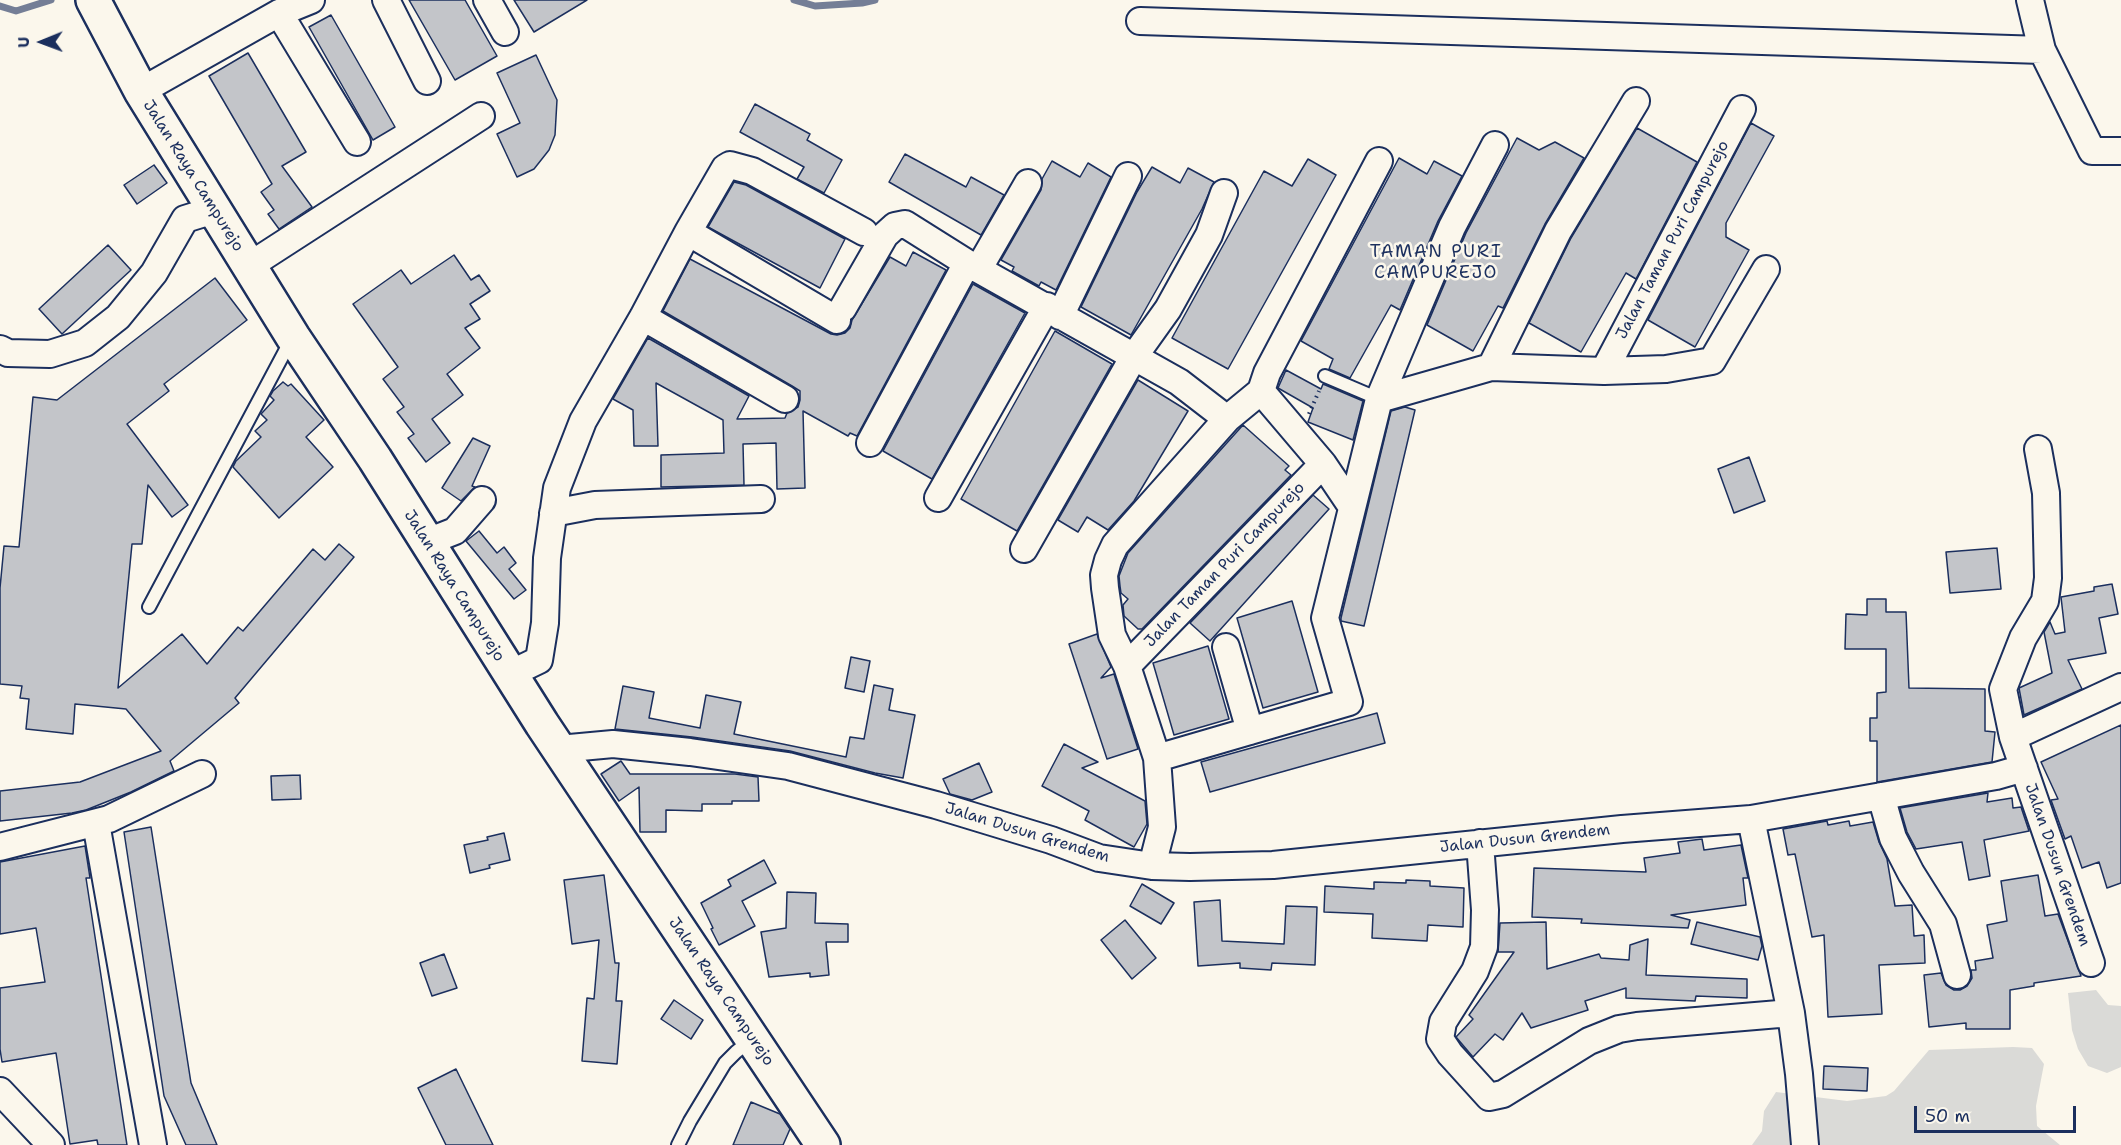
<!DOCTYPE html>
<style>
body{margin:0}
#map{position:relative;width:2121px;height:1145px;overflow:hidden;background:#fbf7ec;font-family:"Shantell Sans",sans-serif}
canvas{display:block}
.north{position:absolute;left:12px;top:12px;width:60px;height:60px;-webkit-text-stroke:4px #fbf7ec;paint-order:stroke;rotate:269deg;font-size:16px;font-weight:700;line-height:24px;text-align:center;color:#1b2f5e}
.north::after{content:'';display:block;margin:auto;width:21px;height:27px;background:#1b2f5e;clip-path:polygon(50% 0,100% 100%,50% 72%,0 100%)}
.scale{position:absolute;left:1914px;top:1106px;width:162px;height:27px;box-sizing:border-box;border:3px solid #1b2f5e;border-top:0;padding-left:8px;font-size:18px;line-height:21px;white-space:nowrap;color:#1b2f5e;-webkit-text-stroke:4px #fbf7ec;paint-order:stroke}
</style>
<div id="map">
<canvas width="2121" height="1145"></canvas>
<div class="north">U</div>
<div class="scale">50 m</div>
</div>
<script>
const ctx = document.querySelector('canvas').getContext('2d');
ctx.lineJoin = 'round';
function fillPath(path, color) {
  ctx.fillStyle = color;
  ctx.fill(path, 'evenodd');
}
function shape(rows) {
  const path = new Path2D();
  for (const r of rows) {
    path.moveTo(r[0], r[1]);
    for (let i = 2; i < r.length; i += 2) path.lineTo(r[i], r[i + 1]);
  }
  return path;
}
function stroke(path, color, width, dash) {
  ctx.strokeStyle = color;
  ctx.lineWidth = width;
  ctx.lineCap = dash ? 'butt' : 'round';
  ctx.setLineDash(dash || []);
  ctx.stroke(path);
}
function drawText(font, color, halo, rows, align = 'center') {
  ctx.font = font + ' "Shantell Sans",sans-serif';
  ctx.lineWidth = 5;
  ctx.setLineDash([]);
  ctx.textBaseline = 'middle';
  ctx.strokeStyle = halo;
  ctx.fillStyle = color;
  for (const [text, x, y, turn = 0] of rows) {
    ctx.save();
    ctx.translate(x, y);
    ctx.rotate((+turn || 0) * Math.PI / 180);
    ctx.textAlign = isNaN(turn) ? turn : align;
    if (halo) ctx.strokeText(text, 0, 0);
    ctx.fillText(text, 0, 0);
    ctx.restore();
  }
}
const green = shape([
 [2096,990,2108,1005,2121,1006,2121,1067,2107,1073,2088,1066,2078,1049,2072,1030,2068,993],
 [2013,1047,2032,1048,2044,1064,2036,1106,2037,1126,2060,1145,1752,1145,1762,1131,1764,1111,1776,1092,1847,1101,1886,1096,1894,1091,1929,1050]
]);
const stream = shape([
 [794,0,815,6,862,3,875,0],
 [0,6,16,11,51,0]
]);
const building = shape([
 [409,0,465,0,497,56,455,80,409,0],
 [514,0,587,0,534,32,514,0],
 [331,15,395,127,373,140,309,27,331,15],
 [248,53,306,152,282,166,312,207,279,229,268,214,274,210,261,192,272,184,209,76,248,53],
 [536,55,557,100,555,135,549,150,534,169,517,177,497,134,520,123,497,73,536,55],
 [755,104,810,134,807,140,842,160,824,193,797,179,804,167,740,132,755,104],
 [1751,123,1774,136,1726,223,1726,237,1749,250,1695,347,1648,320,1751,123],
 [1637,128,1697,162,1636,279,1626,273,1581,352,1529,323,1571,238,1637,128],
 [1517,138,1539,150,1555,142,1584,158,1545,224,1503,308,1498,306,1473,351,1427,325,1466,233,1517,138],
 [905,154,966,187,971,177,1004,195,981,235,889,182,905,154],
 [1399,158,1427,174,1434,161,1462,176,1438,221,1400,310,1391,305,1350,378,1329,369,1333,359,1301,341,1399,158],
 [1308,159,1336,175,1228,369,1172,338,1264,171,1292,186,1308,159],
 [1052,161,1080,177,1088,163,1111,177,1056,290,1041,282,1039,286,1012,271,1014,267,1001,260,1041,190,1042,179,1052,161],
 [154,165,167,183,137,204,124,185,154,165],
 [1152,167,1180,183,1188,168,1214,182,1202,209,1131,335,1081,307,1137,192,1152,167],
 [734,182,746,185,845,239,820,288,708,227,734,182],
 [108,245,131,270,62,334,39,309,108,245],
 [913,252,946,270,857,436,850,433,848,436,803,411,805,488,777,489,776,443,743,444,744,485,661,487,661,455,724,453,723,420,656,383,658,446,634,446,633,410,613,399,648,338,749,396,737,419,785,418,787,413,798,407,800,400,800,391,792,386,663,311,690,259,831,334,837,335,845,333,850,328,852,320,890,257,906,266,913,252],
 [454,255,471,280,479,275,490,291,470,304,480,319,465,328,480,348,447,374,463,395,432,419,450,443,426,462,408,438,414,434,397,412,404,407,383,379,398,367,353,304,401,270,411,284,454,255],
 [215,278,247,320,164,384,169,391,127,424,188,505,172,517,148,485,142,544,132,544,118,688,182,634,207,664,238,627,243,631,313,549,325,560,339,544,354,557,235,698,239,703,170,761,174,771,131,792,86,810,72,813,0,821,0,791,80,782,161,751,126,709,75,704,73,734,26,729,29,699,20,698,22,686,0,684,0,588,4,546,19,547,33,397,57,400,215,278],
 [973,284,1025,313,932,479,883,451,973,284],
 [1055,331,1112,364,1017,531,961,499,1055,331],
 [1286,370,1321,389,1323,384,1363,401,1353,440,1308,422,1313,408,1278,388,1286,370],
 [1138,380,1188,411,1134,501,1108,530,1087,517,1078,532,1058,520,1138,380],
 [283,382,288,386,291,384,324,420,306,437,333,467,279,518,233,467,236,461,261,437,255,431,267,420,261,414,274,400,270,396,273,391,283,382],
 [1405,407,1415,410,1364,626,1341,621,1341,618,1391,411,1405,407],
 [1243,425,1289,466,1285,470,1291,475,1142,629,1138,629,1124,616,1123,605,1128,599,1121,593,1120,586,1119,576,1128,553,1243,425],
 [473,438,490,446,472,486,475,487,461,501,442,488,473,438],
 [1749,457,1765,501,1734,513,1718,469,1749,457],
 [1313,495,1329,509,1210,641,1190,623,1313,495],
 [479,531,497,553,504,547,516,563,509,569,526,590,514,599,466,541,479,531],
 [1997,548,2001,589,1950,593,1946,552,1997,548],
 [2112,584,2118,614,2099,618,2106,653,2068,660,2082,689,2024,715,2019,688,2052,673,2044,632,2050,622,2055,634,2065,632,2061,597,2094,591,2094,587,2112,584],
 [1867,599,1886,599,1886,612,1906,612,1909,688,1985,689,1985,731,1995,732,1992,762,1877,782,1877,741,1870,741,1870,718,1877,718,1877,693,1886,692,1886,649,1845,649,1846,614,1867,615,1867,599],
 [1292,601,1318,692,1263,708,1237,618,1292,601],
 [1097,634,1111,667,1101,678,1114,674,1138,749,1107,759,1069,644,1097,634],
 [1208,646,1229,719,1174,735,1153,663,1208,646],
 [851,657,870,661,864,692,845,688,851,657],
 [874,685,893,689,889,710,915,715,903,778,875,773,790,751,692,737,615,729,623,686,654,692,649,718,700,728,706,695,741,702,734,734,846,757,850,737,864,739,874,685],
 [1377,713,1385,743,1210,792,1201,762,1377,713],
 [2121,725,2121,883,2107,888,2099,862,2082,868,2071,836,2065,839,2051,800,2058,799,2041,762,2121,725],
 [1064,744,1098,762,1082,768,1145,801,1147,824,1134,847,1085,820,1089,811,1042,786,1064,744],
 [621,761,630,774,735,774,758,777,759,801,732,801,732,804,702,804,702,811,666,810,666,832,640,832,639,787,619,801,601,774,621,761],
 [979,763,992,792,972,800,950,794,943,779,979,763],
 [300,775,301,799,272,800,271,776,300,775],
 [1988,793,1987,802,2012,798,2013,808,2021,807,2029,831,1984,840,1990,876,1969,880,1962,842,1916,849,1907,832,1900,808,1988,793],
 [1827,821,1828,825,1849,821,1850,826,1873,822,1879,842,1887,859,1895,906,1912,905,1914,936,1924,935,1925,963,1879,965,1882,1014,1828,1017,1824,935,1812,937,1795,854,1788,855,1783,829,1827,821],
 [151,827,191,1083,217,1145,186,1145,164,1096,124,832,151,827],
 [504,833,510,860,489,865,490,868,470,873,464,845,488,840,487,837,504,833],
 [1702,839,1704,850,1741,845,1748,878,1743,878,1746,905,1671,915,1690,920,1688,928,1581,923,1582,919,1532,917,1534,868,1646,872,1644,858,1680,853,1678,842,1702,839],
 [85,846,90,878,86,878,127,1145,98,1145,97,1140,70,1144,56,1053,2,1062,0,1049,0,988,45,982,36,928,0,934,0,862,85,846],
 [764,860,776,883,742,901,755,926,719,945,711,929,713,928,701,903,731,886,728,880,764,860],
 [604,875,615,963,619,963,616,1001,622,1001,617,1064,582,1061,587,998,594,999,599,940,572,944,564,880,604,875],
 [2038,875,2045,916,2058,914,2081,976,2034,983,2034,986,2010,990,2010,1029,1966,1029,1966,1023,1929,1027,1924,975,1941,973,1946,985,1954,990,1960,990,1967,986,1972,978,1971,970,1976,970,1975,961,1993,958,1987,925,2007,921,2001,881,2038,875],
 [1406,880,1430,881,1430,886,1464,888,1463,927,1428,925,1427,941,1372,938,1373,914,1324,912,1325,886,1374,889,1374,882,1406,883,1406,880],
 [1142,884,1174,903,1161,924,1130,906,1142,884],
 [787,892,816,893,815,923,848,924,848,942,826,942,829,975,810,977,810,973,769,977,761,932,786,928,787,892],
 [1220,900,1222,941,1284,944,1286,906,1317,907,1315,965,1272,963,1271,970,1240,968,1240,963,1198,966,1194,902,1220,900],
 [1125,920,1156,958,1132,979,1101,940,1125,920],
 [1546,922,1547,969,1599,954,1601,958,1629,960,1630,945,1648,939,1646,975,1747,979,1747,998,1696,996,1695,1001,1626,998,1626,988,1585,1001,1588,1010,1531,1028,1522,1013,1503,1040,1495,1034,1473,1057,1456,1037,1473,1019,1469,1015,1514,952,1498,952,1500,923,1546,922],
 [1697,922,1760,937,1762,946,1758,960,1691,944,1697,922],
 [444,954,457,988,432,996,420,963,444,954],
 [674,1000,703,1020,691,1039,661,1019,674,1000],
 [1824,1066,1868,1068,1867,1091,1823,1089,1824,1066],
 [456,1069,493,1145,446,1145,418,1088,456,1069],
 [751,1102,780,1114,790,1129,783,1145,733,1145,751,1102]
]);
const path = shape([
 [1309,414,1319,391]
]);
const lane = shape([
 [1325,376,1379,399],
 [149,607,291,340],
 [678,1145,690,1121,725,1063,736,1052,752,1039]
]);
const street = shape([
 [386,0,427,81],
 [487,0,505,32],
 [2030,0,2042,50,2092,151,2121,151],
 [279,13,357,142],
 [1140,21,2042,50],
 [141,91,279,13,311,0],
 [688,232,725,168,730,165,752,171,864,232],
 [249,266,481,116],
 [979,268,1028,183],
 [843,308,885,235,895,226,905,224,967,263,1179,382,1227,419],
 [1060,316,1128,176],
 [643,317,785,399],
 [0,349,8,353,50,354,85,343,118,317,154,273,185,219,214,210],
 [1491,367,1558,231,1636,101],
 [1604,371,1742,109],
 [1261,391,1323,464,1352,507],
 [1379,399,1491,367,1604,371,1666,369,1712,361,1766,269],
 [870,443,967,263],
 [2038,449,2046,493,2048,578,2045,601,2023,638,2003,689,2013,737,2091,963],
 [938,498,1047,306],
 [553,513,595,505,761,499],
 [427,542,455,531,482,500],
 [1024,549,1133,358,1168,309,1209,235,1224,193],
 [1226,647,1250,731],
 [1127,666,1323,464],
 [510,674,539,660,545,623,547,558,557,488,583,421,643,317,688,232,837,320],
 [2013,737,2121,687],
 [559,749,613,744,690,752,788,766,936,805,1051,840,1099,858,1152,866,1190,867,1273,865,1622,829,1751,819,1791,1013,1799,1074,1805,1145],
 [1157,758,1349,702,1325,618,1379,399,1452,227,1495,145],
 [1881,796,1893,838,1911,873,1943,924,1957,975],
 [1751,819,1996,776,2024,768],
 [96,823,153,1145],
 [1480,843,1485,910,1484,947,1475,971,1443,1022,1440,1039,1450,1054,1489,1097,1503,1094,1589,1041,1619,1029,1637,1026,1791,1013],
 [0,847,109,819,202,774],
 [1152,866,1162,827,1157,758,1127,666,1112,635,1105,588,1104,575,1108,560,1115,545,1227,419,1261,391,1267,373,1379,161],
 [0,1091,51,1145]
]);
const primary = shape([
 [93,0,141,91,293,337,375,459,542,724,823,1145]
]);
const streetNames = [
 ["Jalan Raya Campurejo",193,176,58],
 ["Jalan Taman Puri Campurejo",1673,240,-62],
 ["Jalan Taman Puri Campurejo",1225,565,-46],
 ["Jalan Raya Campurejo",454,586,58],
 ["Jalan Dusun Grendem",1027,833,17],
 ["Jalan Dusun Grendem",1525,839,-6],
 ["Jalan Dusun Grendem",2057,865,71],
 ["Jalan Raya Campurejo",721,992,56]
];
const neighbourhoodNames = [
 ["TAMAN PURI",1436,252],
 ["CAMPUREJO",1436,273]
];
fillPath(green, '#dadad7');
stroke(stream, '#747e96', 7);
fillPath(building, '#c3c5c9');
stroke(building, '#1b2f5e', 1.5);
stroke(lane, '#1b2f5e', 16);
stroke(street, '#1b2f5e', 30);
stroke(primary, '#1b2f5e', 38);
stroke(path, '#1b2f5e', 4, [1.5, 4.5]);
stroke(lane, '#fbf7ec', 12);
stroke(street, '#fbf7ec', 26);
stroke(primary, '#fbf7ec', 33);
drawText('16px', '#1b2f5e', '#fbf7ec', streetNames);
ctx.letterSpacing = '1.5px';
drawText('18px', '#1b2f5e', '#fbf7ec', neighbourhoodNames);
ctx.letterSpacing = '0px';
</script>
